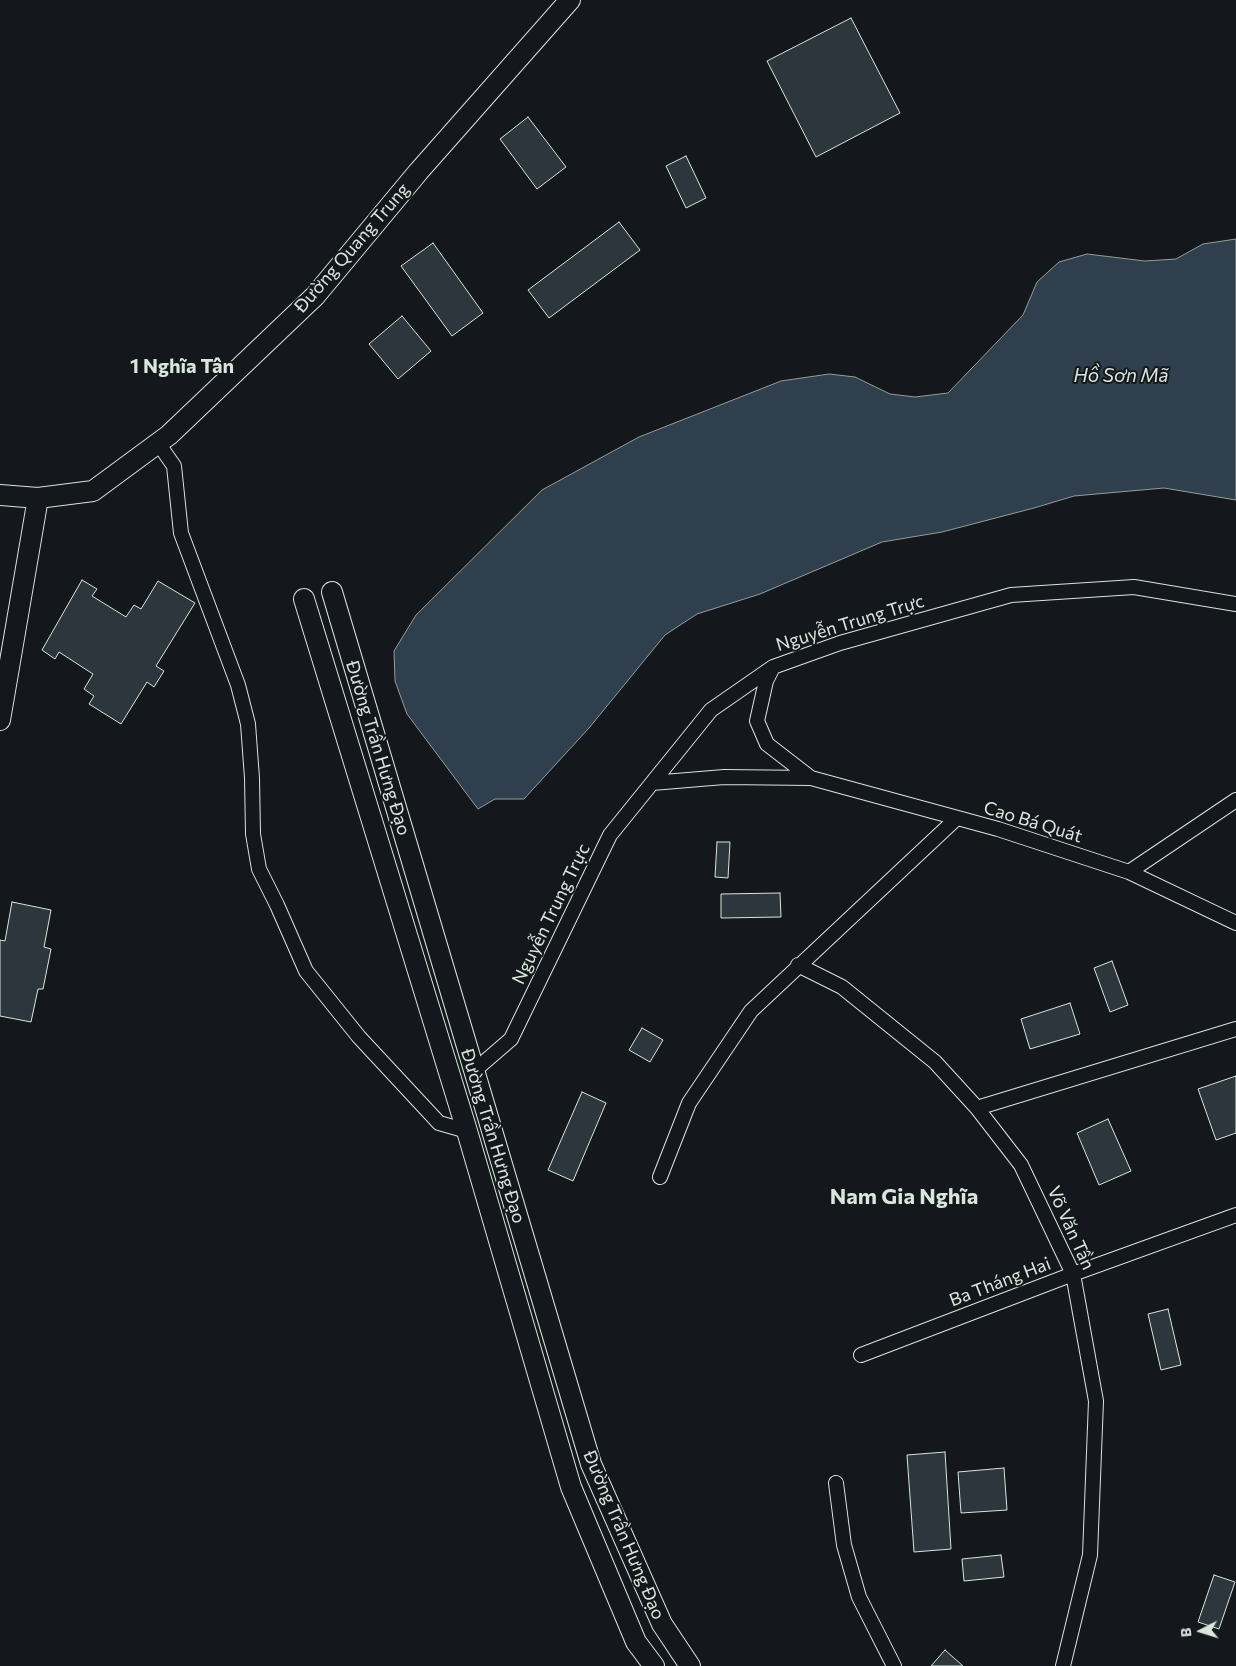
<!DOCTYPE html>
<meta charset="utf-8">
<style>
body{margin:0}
#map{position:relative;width:1236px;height:1666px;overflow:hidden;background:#14181c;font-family:Commissioner,sans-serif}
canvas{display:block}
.north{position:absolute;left:1176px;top:1606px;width:50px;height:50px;-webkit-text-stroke:4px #14181c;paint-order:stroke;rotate:265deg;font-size:14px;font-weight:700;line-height:20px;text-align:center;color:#d8e6dc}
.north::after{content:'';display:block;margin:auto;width:18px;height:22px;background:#d8e6dc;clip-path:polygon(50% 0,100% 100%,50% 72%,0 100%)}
</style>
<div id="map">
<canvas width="1236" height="1666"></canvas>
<div class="north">B</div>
</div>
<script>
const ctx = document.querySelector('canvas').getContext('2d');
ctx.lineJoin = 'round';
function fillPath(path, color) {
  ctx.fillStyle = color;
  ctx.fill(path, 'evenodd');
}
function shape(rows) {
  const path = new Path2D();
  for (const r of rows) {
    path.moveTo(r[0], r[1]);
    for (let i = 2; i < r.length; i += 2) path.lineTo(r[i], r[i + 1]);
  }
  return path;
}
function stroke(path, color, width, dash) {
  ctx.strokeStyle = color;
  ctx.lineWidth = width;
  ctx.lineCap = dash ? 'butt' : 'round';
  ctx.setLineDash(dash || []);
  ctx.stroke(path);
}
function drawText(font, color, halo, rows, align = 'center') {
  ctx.font = font + ' Commissioner,sans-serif';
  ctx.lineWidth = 4;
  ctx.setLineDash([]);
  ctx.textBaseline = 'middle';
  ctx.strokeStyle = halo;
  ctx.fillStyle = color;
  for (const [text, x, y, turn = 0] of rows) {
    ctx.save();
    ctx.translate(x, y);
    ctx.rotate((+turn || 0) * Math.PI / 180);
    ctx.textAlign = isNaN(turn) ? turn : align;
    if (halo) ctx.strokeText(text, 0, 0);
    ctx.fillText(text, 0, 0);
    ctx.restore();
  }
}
const water = shape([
 [1236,239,1236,500,1164,488,1074,496,1034,508,942,532,882,542,760,594,697,614,665,635,589,728,524,799,495,799,478,809,407,714,395,681,394,651,416,615,542,490,639,437,781,381,829,374,855,377,890,394,915,397,948,393,1023,315,1037,282,1059,262,1087,254,1145,261,1176,259,1203,244,1236,239]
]);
const building = shape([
 [851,18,900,113,816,157,767,61,851,18],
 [528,117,566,167,537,189,500,139,528,117],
 [686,156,706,198,686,208,666,166,686,156],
 [619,222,640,250,549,318,528,290,619,222],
 [433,243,483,313,452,336,401,266,433,243],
 [402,316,431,351,398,379,369,344,402,316],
 [82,580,97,589,92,596,126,617,134,605,141,609,158,581,195,603,156,666,164,671,154,687,147,682,121,724,89,704,94,696,84,689,93,674,59,652,55,659,42,650,82,580],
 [717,842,730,842,728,878,715,877,717,842],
 [780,893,781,917,721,918,721,894,780,893],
 [12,902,51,910,44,947,51,949,43,989,38,989,31,1022,0,1016,0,940,5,941,12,902],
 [1112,961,1128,1005,1110,1012,1094,968,1112,961],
 [1070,1003,1080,1034,1030,1049,1021,1019,1070,1003],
 [642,1028,663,1040,650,1062,629,1050,642,1028],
 [1236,1076,1236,1133,1216,1140,1198,1089,1236,1076],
 [582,1092,606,1103,573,1181,548,1170,582,1092],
 [1108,1119,1131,1171,1099,1185,1077,1133,1108,1119],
 [1168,1309,1181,1365,1161,1370,1148,1314,1168,1309],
 [945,1452,951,1549,914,1552,907,1455,945,1452],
 [1004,1468,1007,1510,961,1513,958,1472,1004,1468],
 [1001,1555,1004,1577,964,1581,962,1559,1001,1555],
 [1214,1575,1235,1582,1219,1629,1198,1622,1214,1575],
 [945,1650,963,1666,931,1666,945,1650]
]);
const street = shape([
 [158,443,174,466,181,533,238,685,248,724,252,778,253,834,259,869,277,905,306,971,359,1037,439,1123,467,1131],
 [773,667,766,681,757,721,767,744,811,778],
 [652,783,724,777,811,778,998,829,1129,872,1236,923],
 [1129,872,1236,800],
 [798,965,842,987,935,1062,977,1108,1021,1165,1073,1274,1096,1401,1090,1555,1063,1666],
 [474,1071,511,1039,610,835,711,710,773,667,840,643,1011,595,1134,587,1236,604],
 [977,1108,1236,1029],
 [660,1177,689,1103,751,1011,957,818],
 [861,1355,1073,1274,1236,1215],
 [836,1483,844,1545,859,1597,894,1666]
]);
const secondary = shape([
 [0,495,38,498,93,491,169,435,315,296,419,171,570,0],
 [332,592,591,1464,662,1624,690,1666],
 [304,599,467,1131,571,1487,636,1642,654,1666],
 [0,720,38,498]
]);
const streetNames = [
 ["Đường Quang Trung",352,248,-49],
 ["Nguyễn Trung Trực",850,623,-17],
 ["Đường Trần Hưng Đạo",378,748,73],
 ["Cao Bá Quát",1033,822,17],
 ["Nguyễn Trung Trực",551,914,-64],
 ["Đường Trần Hưng Đạo",493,1136,73],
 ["Võ Văn Tần",1071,1228,66],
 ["Ba Tháng Hai",1000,1282,-21],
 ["Đường Trần Hưng Đạo",624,1535,67]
];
const waterNames = [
 ["Hồ Sơn Mã",1121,376]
];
const quarterNames = [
 ["1 Nghĩa Tân",182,366]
];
const districtNames = [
 ["Nam Gia Nghĩa",904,1197]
];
fillPath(water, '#2f3f4d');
stroke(water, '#939e99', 1);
fillPath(building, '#2c363c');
stroke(building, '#d8e6dc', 1);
stroke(street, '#d8e6dc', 16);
stroke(secondary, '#d8e6dc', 22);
stroke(street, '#14181c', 14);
stroke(secondary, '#14181c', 20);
drawText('18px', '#d8e6dc', '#14181c', streetNames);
drawText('italic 19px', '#d8e6dc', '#14181c', waterNames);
drawText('bold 20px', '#d8e6dc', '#14181c', quarterNames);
drawText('bold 22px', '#d8e6dc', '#14181c', districtNames);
</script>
